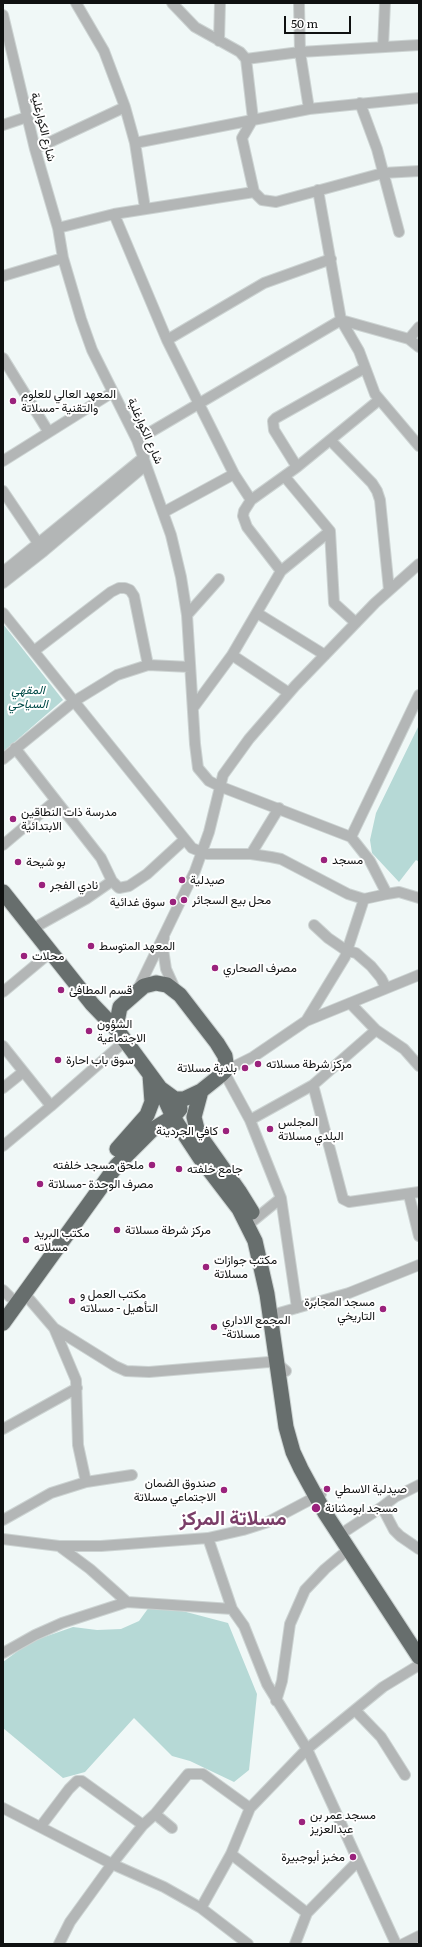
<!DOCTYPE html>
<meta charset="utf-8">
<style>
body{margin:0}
#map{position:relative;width:422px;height:1947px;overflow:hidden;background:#f0f8f7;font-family:Literata,serif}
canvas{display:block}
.frame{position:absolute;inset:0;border:4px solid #0f1111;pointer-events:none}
.scale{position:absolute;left:284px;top:16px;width:67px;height:18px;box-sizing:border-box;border:2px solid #0f1111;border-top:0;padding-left:5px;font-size:12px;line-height:14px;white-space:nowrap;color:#0f1111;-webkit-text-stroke:3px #fff;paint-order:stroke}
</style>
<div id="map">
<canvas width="422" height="1947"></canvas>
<div class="frame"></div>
<div class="scale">50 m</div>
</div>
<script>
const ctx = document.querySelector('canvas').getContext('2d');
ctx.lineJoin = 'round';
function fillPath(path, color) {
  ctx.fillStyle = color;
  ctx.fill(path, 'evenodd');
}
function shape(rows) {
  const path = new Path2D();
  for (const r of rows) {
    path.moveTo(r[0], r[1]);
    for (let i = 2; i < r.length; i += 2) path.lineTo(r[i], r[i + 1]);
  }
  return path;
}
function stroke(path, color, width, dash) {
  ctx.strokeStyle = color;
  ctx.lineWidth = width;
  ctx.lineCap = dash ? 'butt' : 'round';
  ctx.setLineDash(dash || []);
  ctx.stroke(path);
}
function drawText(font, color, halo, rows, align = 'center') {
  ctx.font = font + ' Literata,Vazirmatn,serif';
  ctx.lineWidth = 4;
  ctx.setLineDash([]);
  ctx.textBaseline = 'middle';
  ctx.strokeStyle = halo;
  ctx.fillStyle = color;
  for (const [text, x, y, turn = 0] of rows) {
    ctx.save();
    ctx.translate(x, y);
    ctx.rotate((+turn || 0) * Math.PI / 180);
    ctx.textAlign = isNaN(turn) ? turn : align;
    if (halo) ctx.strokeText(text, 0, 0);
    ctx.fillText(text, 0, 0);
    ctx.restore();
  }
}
const green = shape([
 [3,624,63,700,3,752],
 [419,725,419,862,416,860,399,882,372,853,370,840,376,813],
 [152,1603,228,1623,257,1694,249,1770,234,1782,190,1761,172,1756,134,1718,85,1772,63,1778,3,1728,3,1662,30,1642,73,1627,97,1630,121,1629,139,1621]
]);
const minor = shape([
 [76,3,104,51,125,107,135,143],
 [172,3,195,27,240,52,246,59,253,119,242,138,254,192,262,200,276,202,383,173,419,171],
 [299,3,300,52,309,109],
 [3,15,35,149,58,228,63,258,81,319,92,350,137,440,171,535,181,577,187,615,195,744,198,768,209,781,219,786,351,837,370,861,387,894,399,892,419,898],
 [219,41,220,3],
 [383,47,385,3],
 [246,59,300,52,419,45],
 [360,103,377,149,399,232],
 [3,125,27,117],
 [35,149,125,107],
 [318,190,341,320,359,351,375,394,419,446],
 [145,208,135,143,309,109,419,98],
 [114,214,167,340,234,474,251,500],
 [58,228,114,214,254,192],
 [3,276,63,258],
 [409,339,419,347],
 [167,340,264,283,331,259],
 [3,358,48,431],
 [137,440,341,320,409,339,419,327],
 [330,440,372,483,377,491,380,500,389,590],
 [3,461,113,392],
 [297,467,274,430,273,421,276,418,365,368],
 [285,477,330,531,334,603,356,623],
 [3,491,38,543],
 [164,512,234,474],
 [281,571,247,527,243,516,244,511,251,500,297,467,379,400],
 [3,572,144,457],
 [3,583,44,551,146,465],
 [3,613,192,848,207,854,251,854,271,857,281,859,348,894,364,899,387,894],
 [257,613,325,655],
 [187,615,219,579],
 [34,651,111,592,119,588,125,588,130,590,134,596,148,665],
 [232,655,289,693],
 [193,708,232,655,281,571,330,531],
 [15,748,101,858,112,881,119,888,129,886,147,874,184,840],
 [3,759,73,702,117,675,148,665,190,667],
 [351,837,419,695],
 [3,845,55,801],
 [251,854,279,808],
 [314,925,328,938,347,951,356,953,371,966,381,978,386,988],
 [32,929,86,899,112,881],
 [164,937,163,949,166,969,175,989],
 [137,991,195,871,209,832,223,775,249,739,295,686,375,603,419,564],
 [3,992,51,952],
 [350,1003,376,1030,404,1049,419,1066],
 [306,1021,345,957,364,899],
 [3,1046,51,1106],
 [225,1071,253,1057,306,1021,419,975],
 [224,1072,250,1120,281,1198,297,1308],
 [313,1085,343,1199,349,1202,419,1192],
 [3,1088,23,1072],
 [250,1120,313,1085,376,1030],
 [3,1146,51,1106,125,1041],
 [409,1195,419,1236],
 [248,1225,281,1198],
 [3,1290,10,1297],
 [24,1293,54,1328,115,1366,126,1371,149,1372,269,1362,278,1364,286,1371],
 [279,1313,349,1293,419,1265],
 [54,1328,76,1380,78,1445,86,1482],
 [3,1429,77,1388],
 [382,1507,394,1530,400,1536,419,1549],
 [3,1520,51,1493,86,1482,132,1475],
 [347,1530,382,1507,395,1497,419,1485],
 [208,1538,232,1609,244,1626,267,1684,307,1749,396,1944],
 [3,1539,59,1546,90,1569,127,1602,232,1609],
 [59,1546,101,1546,208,1538,243,1530,268,1522,321,1494],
 [3,1653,35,1635,62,1623,127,1602],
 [276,1701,282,1681,290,1624,305,1590,325,1569,350,1548],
 [355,1710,381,1737,405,1775],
 [3,1808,112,1864,164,1887,201,1908,248,1944],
 [155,1814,172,1828],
 [41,1826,69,1789,77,1781,82,1781,143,1825],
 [231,1854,307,1913],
 [201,1908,231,1854,250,1808,307,1749,383,1687,419,1665],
 [59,1944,70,1922,112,1864,143,1825,155,1814,188,1774,203,1774,250,1808],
 [295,1944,307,1913,358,1861],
 [403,1944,419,1936]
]);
const highway = shape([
 [3,892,92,1004,118,1031],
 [156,983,167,985,180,995,217,1043,225,1056,226,1063,225,1071,221,1075,201,1091,184,1099,175,1099,160,1088,118,1031,117,1022,120,1007,144,986,156,983],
 [160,1088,173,1117,200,1158,239,1209,255,1241,267,1294,286,1427,293,1452,301,1469,325,1513,419,1657],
 [201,1091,194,1117,198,1133,239,1191,252,1212],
 [117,1149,147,1115,152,1102,150,1075],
 [3,1323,117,1165,152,1130,173,1117,180,1109]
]);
const markers = [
 [13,401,4,"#9a227c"],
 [13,819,4,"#9a227c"],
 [324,860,4,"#9a227c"],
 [18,862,4,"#9a227c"],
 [182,880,4,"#9a227c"],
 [42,885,4,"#9a227c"],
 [184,900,4,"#9a227c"],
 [173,902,4,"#9a227c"],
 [91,946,4,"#9a227c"],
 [24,956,4,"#9a227c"],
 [215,968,4,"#9a227c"],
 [61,990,4,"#9a227c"],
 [89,1031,4,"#9a227c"],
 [58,1060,4,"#9a227c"],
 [258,1064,4,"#9a227c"],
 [245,1068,4,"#9a227c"],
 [270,1129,4,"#9a227c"],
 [226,1131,4,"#9a227c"],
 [152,1165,4,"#9a227c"],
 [179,1169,4,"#9a227c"],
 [40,1184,4,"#9a227c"],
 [117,1230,4,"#9a227c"],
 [26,1240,4,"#9a227c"],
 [206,1267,4,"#9a227c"],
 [72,1301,4,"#9a227c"],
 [383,1309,4,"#9a227c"],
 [214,1327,4,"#9a227c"],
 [327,1489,4,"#9a227c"],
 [224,1490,4,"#9a227c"],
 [316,1508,5,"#9a227c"],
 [302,1822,4,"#9a227c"],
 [353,1857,4,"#9a227c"]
];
const streetNames = [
 ["شارع الكوارغلية",43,127,76],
 ["شارع الكوارغلية",145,431,66]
];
const poiNames = [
 ["المعهد العالي للعلوم",21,394],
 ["والتقنية -مسلاتة",21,408],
 ["مدرسة ذات النطاقين",21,812],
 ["الابتدائية",21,826],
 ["مسجد",332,860],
 ["بو شيحة",26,862],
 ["صيدلية",190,880],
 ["نادي الفجر",50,885],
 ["محل بيع السجائر",192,900],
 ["سوق غدائية",165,902,"right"],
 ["المعهد المتوسط",99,946],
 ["محلات",32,956],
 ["مصرف الصحاري",223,968],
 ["قسم المطافئ",69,990],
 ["الشؤون",97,1024],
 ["الاجتماعية",97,1038],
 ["سوق باب احارة",66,1060],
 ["مركز شرطة مسلاته",266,1064],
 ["بلدية مسلاتة",237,1068,"right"],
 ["المجلس",278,1122],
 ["البلدي مسلاتة",278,1136],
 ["كافي الجردينة",218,1131,"right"],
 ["ملحق مسجد خلفته",144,1165,"right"],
 ["جامع خلفته",187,1169],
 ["مصرف الوحدة -مسلاتة",48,1184],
 ["مركز شرطة مسلاتة",125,1230],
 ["مكتب البريد",34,1233],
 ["مسلاته",34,1247],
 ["مكتب جوازات",214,1260],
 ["مسلاتة",214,1274],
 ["مكتب العمل و",80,1294],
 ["التأهيل - مسلاته",80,1308],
 ["مسجد المجابرة",375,1302,"right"],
 ["التاريخي",375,1316,"right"],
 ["المجمع الاداري",222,1320],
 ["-مسلاتة",222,1334],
 ["صندوق الضمان",216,1483,"right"],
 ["الاجتماعي مسلاتة",216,1497,"right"],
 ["صيدلية الاسطي",335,1489],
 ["مسجد ابومثنانة",325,1508],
 ["مسجد عمر بن",310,1815],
 ["عبدالعزيز",310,1829],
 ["مخبز أبوجبيرة",345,1857,"right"]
];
const parkNames = [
 ["المقهي",28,690],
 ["السياحي",28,704]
];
const townNames = [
 ["مسلاتة المركز",233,1519]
];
fillPath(green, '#b6d9d6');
stroke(minor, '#ccd3d2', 12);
stroke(highway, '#ccd3d2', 17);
stroke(minor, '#b3b6b6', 10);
stroke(highway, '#676e6d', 15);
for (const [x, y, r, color] of markers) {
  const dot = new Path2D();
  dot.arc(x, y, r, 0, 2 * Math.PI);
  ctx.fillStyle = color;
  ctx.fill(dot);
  stroke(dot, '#fff', 1.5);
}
drawText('12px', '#0f1111', '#fff', streetNames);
drawText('12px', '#0f1111', '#fff', poiNames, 'left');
drawText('italic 12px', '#004a47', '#fff', parkNames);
drawText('bold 20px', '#7a3e68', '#fff', townNames);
</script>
